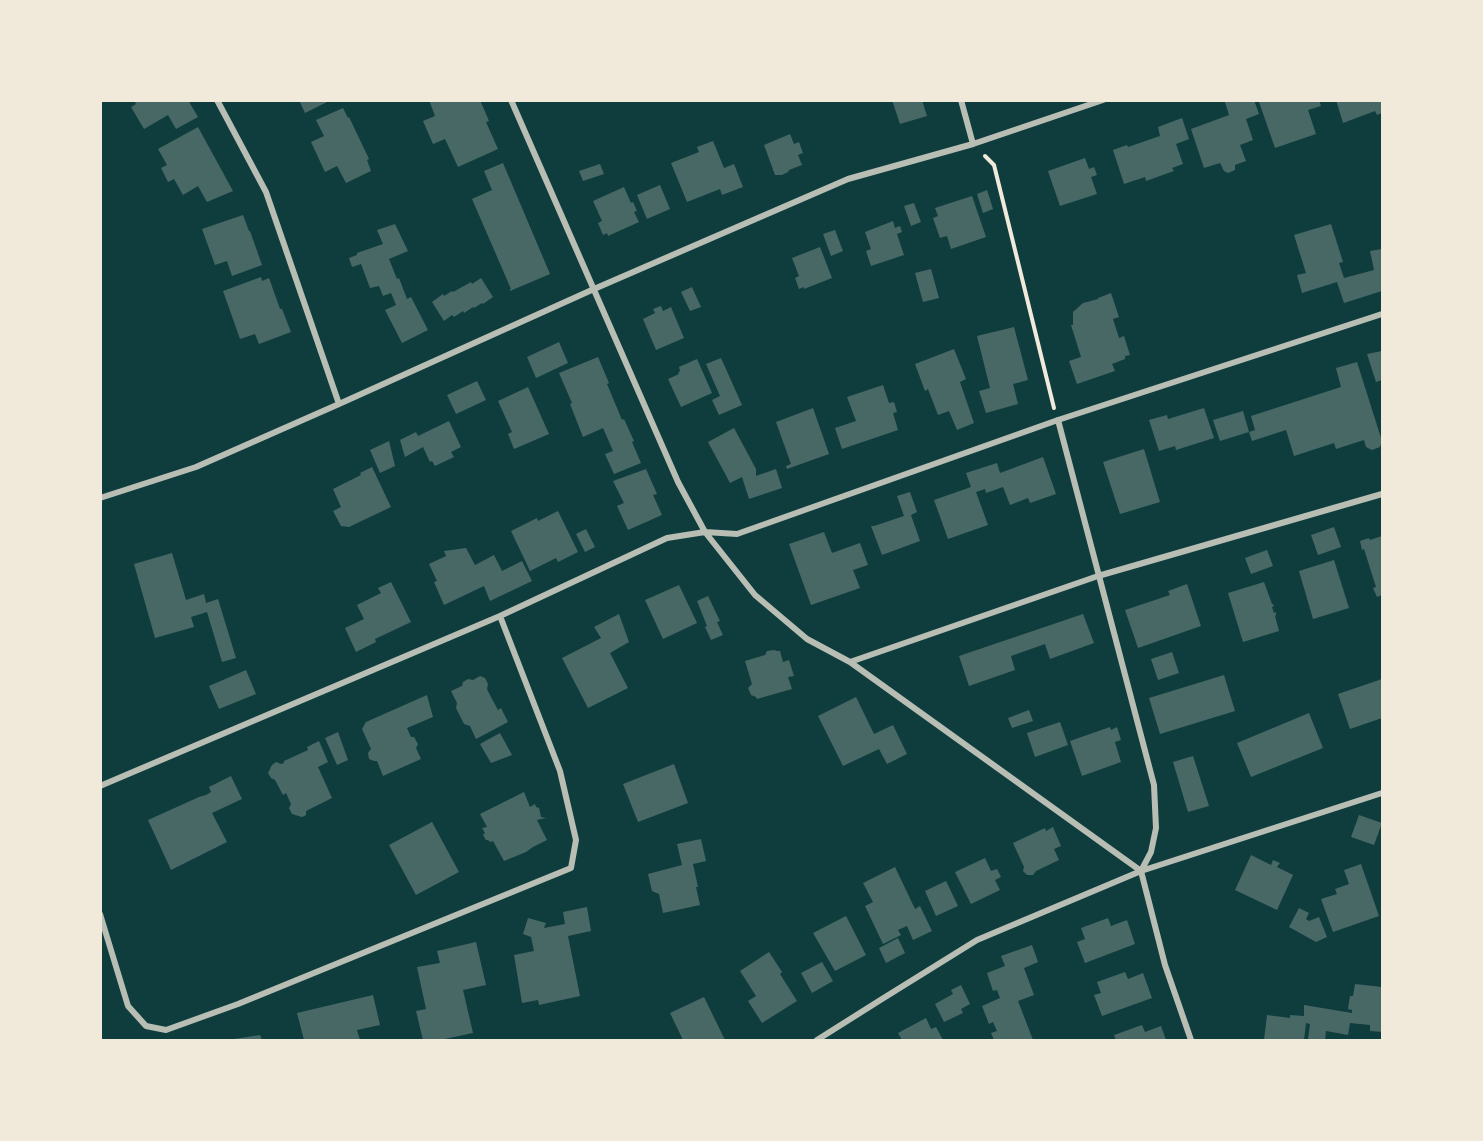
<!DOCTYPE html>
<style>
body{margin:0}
#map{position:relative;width:1483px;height:1141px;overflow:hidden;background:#0f3d3e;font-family:"IBM Plex Sans",sans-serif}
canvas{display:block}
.frame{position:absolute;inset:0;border:102px solid #f1e9da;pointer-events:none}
</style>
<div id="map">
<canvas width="1483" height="1141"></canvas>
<div class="frame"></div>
</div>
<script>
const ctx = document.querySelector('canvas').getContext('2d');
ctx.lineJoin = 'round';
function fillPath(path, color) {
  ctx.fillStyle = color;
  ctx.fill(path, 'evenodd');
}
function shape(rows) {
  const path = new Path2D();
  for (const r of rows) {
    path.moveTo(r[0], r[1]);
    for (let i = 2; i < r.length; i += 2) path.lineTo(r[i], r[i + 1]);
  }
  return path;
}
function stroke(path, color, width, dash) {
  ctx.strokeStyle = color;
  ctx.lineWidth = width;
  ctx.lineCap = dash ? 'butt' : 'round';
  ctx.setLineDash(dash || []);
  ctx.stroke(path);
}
const building = shape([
 [134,100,188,100,198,117,176,129,168,115,144,129,131,107,136,104],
 [299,100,331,100,305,113],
 [429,100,480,100,489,121,486,122,498,149,458,167,445,139,433,144,423,121,435,116],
 [892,100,922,100,927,116,900,124],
 [1230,100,1254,100,1259,114,1246,119,1253,140,1240,145,1246,161,1235,165,1235,170,1228,173,1224,171,1220,163,1204,168,1191,129,1229,115,1225,102],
 [1264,100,1319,100,1321,106,1308,110,1316,134,1275,148,1259,102],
 [1336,100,1382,100,1382,113,1377,115,1375,111,1343,123],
 [343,108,348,118,349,117,369,159,367,160,371,171,346,183,337,166,325,172,311,142,324,136,316,120],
 [1182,118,1189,139,1176,144,1183,164,1172,168,1174,171,1146,181,1145,177,1124,184,1113,150,1127,145,1128,147,1160,136,1158,127],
 [198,127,233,191,207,202,198,186,183,195,174,179,168,182,161,168,167,165,158,149],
 [790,134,794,144,799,142,803,153,798,155,802,165,789,170,788,172,782,175,775,175,764,145],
 [713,141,724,168,734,164,743,187,722,195,720,189,687,202,671,163,699,152,697,147],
 [1085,158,1089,169,1094,167,1097,175,1091,177,1097,194,1060,206,1048,171],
 [503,163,550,274,510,291,510,289,511,289,472,199,492,190,484,171],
 [600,164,604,174,583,181,579,171],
 [660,185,670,209,647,219,637,195],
 [624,187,631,203,633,202,637,211,634,212,639,222,608,236,607,233,603,235,598,223,602,221,593,201],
 [987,190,993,209,983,213,977,194],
 [972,196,986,237,951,249,947,236,940,238,933,218,938,216,935,208],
 [914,203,921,222,911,226,904,206],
 [243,215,249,231,250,231,262,265,232,276,227,261,215,265,202,229],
 [893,221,895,228,900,226,902,232,897,234,904,255,871,266,866,251,871,249,865,232],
 [395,224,408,251,389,259,397,279,399,278,407,299,411,297,428,330,402,343,385,310,396,305,391,293,383,296,379,286,370,288,361,264,352,267,349,258,357,255,357,253,383,244,377,230],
 [1331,224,1343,262,1339,263,1344,278,1374,270,1370,251,1382,249,1382,269,1381,269,1382,275,1382,291,1344,303,1337,282,1302,293,1297,275,1306,273,1294,235],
 [835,230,843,251,831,256,823,234],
 [820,247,832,278,804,289,804,287,799,289,795,278,799,276,792,258],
 [931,269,939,298,923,302,915,273],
 [261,277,262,281,269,278,280,309,282,309,291,332,259,344,255,334,240,339,223,291],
 [481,278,493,297,483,304,482,303,474,308,473,307,464,313,463,311,454,317,452,315,444,321,432,302,443,294,444,296,452,291,453,292,471,282,472,284],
 [692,287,701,307,690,311,681,292],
 [1111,293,1119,317,1113,319,1119,338,1124,336,1130,355,1125,356,1125,359,1112,364,1115,371,1077,384,1069,361,1081,357,1071,325,1073,325,1073,312,1083,303,1098,299,1098,298],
 [661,306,663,311,671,307,684,338,656,350,643,319,655,313,653,309],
 [1014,327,1028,380,1013,384,1018,404,986,413,979,391,990,388,977,336],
 [559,342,568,363,536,378,527,357],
 [954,349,966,379,960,382,974,423,957,430,949,411,938,415,928,389,925,391,915,364],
 [1382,351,1382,380,1376,382,1367,354],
 [598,357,609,383,607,384,622,420,624,419,634,441,632,442,641,463,614,474,605,454,613,451,603,428,583,437,570,404,572,403,559,373],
 [721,358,742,405,719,415,712,400,720,396,706,364],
 [697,359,712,393,681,407,668,379,679,374,678,373,680,371,679,367],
 [1357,362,1382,441,1380,447,1372,450,1366,447,1364,440,1336,449,1334,443,1294,456,1286,430,1252,441,1249,432,1255,430,1251,416,1341,387,1336,368],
 [477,381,486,400,456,414,447,395],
 [883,385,889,403,894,402,897,412,893,413,898,430,842,449,835,428,856,421,847,397],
 [528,387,549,434,514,449,508,434,512,432,498,401],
 [813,408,829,454,787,469,786,466,791,464,776,422],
 [1204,408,1214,438,1176,450,1175,446,1159,451,1149,420,1167,415,1168,419],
 [1243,411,1249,432,1220,441,1213,420],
 [449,421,461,447,451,452,454,457,435,466,432,461,430,462,423,447,405,457,400,440,416,432,418,436],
 [734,428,756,469,756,476,776,469,782,488,749,499,742,477,730,483,708,442],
 [389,441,395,466,380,473,370,450],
 [1144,449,1160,502,1120,514,1103,462],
 [1043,457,1056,494,1030,503,1028,498,1010,505,1003,487,986,493,985,489,976,492,988,525,948,539,934,500,971,487,966,473,997,463,1000,473],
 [372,467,391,507,349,527,341,526,333,511,341,507,333,489,361,475,360,473],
 [646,469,657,494,653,495,662,515,628,530,617,506,624,503,613,481],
 [910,492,917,512,911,515,920,541,882,555,871,526,874,526,904,516,897,496],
 [558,511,578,552,558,562,556,558,530,571,511,531,537,518,538,521],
 [1334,527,1341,547,1318,555,1311,535],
 [586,529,595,547,585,552,576,534],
 [824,532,832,553,860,543,868,565,853,570,860,588,811,605,789,544],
 [1382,536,1382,595,1377,597,1373,588,1376,587,1364,549,1362,550,1360,541,1369,538,1370,540],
 [466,548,475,565,494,555,502,571,522,561,532,581,490,601,484,586,444,605,434,582,437,581,429,564,446,556,444,551],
 [1267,550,1273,566,1251,574,1245,558],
 [172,553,186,600,204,594,206,603,218,599,236,658,222,662,207,612,191,617,194,627,155,638,134,564],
 [1334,560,1349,608,1313,619,1299,571],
 [391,582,411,622,375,639,376,642,356,652,345,628,364,619,357,605,381,593,378,588],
 [1264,582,1272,604,1273,604,1274,606,1272,607,1274,613,1276,612,1276,615,1275,616,1279,631,1243,642,1228,593],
 [1187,584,1201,626,1138,648,1125,610,1170,595,1168,591],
 [679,585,697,623,663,639,645,600],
 [708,596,720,621,717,622,723,635,711,640,705,627,707,626,697,601],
 [619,614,629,642,610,653,628,688,588,708,562,658,601,638,594,627],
 [1083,614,1094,643,1050,659,1045,644,1011,656,1015,670,969,686,959,656],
 [774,650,777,651,780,651,783,662,789,660,794,676,788,677,792,689,757,699,756,697,751,695,748,688,752,684,745,661,765,655,767,651],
 [1172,652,1179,673,1158,680,1151,659],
 [246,670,256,694,219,709,209,686],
 [1224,675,1235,711,1160,734,1149,698],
 [480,676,485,678,488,684,487,689,492,699,498,710,501,708,508,722,476,739,470,726,464,724,456,708,457,703,451,691,462,686,463,682,468,679,473,680],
 [1382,679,1382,718,1350,729,1338,694],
 [427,695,433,717,407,728,411,737,414,737,418,744,416,748,421,759,383,776,377,761,374,761,369,759,368,753,371,749,362,729,366,722],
 [856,697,874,734,893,725,907,754,887,764,879,749,843,766,818,716],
 [1029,710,1033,721,1012,728,1008,718],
 [1309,713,1323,748,1251,777,1237,743],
 [1060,722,1068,745,1035,757,1027,733],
 [1110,727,1111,730,1117,727,1121,740,1115,742,1121,762,1082,776,1070,741],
 [338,732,348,760,337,765,325,738],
 [500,733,512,755,491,763,480,744],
 [319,741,328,762,318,767,332,798,306,811,306,815,302,817,292,814,289,808,291,804,286,793,283,795,275,780,271,778,268,773,272,765,276,762,281,764,284,763,284,761,308,750,307,747],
 [1193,756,1209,806,1188,812,1173,762],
 [674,764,688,803,638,822,623,784],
 [231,776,242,799,212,813,227,842,171,870,148,820,199,797,206,795,211,792,209,787],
 [524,792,530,807,535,804,536,807,539,808,541,817,546,818,537,820,547,840,533,847,526,852,504,861,493,841,490,842,488,840,486,840,483,835,485,833,482,828,487,827,480,814],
 [1359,815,1382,823,1374,845,1351,837],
 [432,822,459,872,416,895,389,845],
 [1053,827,1061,846,1054,849,1059,860,1036,871,1033,875,1027,875,1023,871,1024,867,1013,843,1045,828,1046,831],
 [701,839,706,861,693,864,698,887,696,887,700,905,663,913,659,894,652,891,648,874,682,865,677,844],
 [1251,855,1271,865,1273,860,1280,863,1277,867,1293,875,1277,910,1235,890],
 [985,858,991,871,997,869,1001,877,995,880,1000,890,971,904,955,872],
 [1361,864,1379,916,1333,932,1321,899,1337,894,1335,889,1349,884,1344,870],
 [895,867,915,909,920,906,932,931,913,940,907,926,898,930,901,935,883,944,865,906,873,902,863,883],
 [946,881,958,906,936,916,925,891],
 [587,907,591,931,568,936,580,996,539,1005,538,1000,522,1003,514,955,534,951,531,937,523,934,528,918,546,923,544,928,565,924,563,912],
 [1299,908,1309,913,1306,919,1309,921,1319,917,1327,937,1316,942,1289,927],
 [846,916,866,955,835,971,813,933],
 [1108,918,1111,926,1127,920,1135,944,1085,963,1077,942,1085,939,1081,928],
 [898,938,905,953,886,963,879,948],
 [476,942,486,985,463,990,473,1033,440,1040,423,1040,416,1011,426,1009,417,967,440,963,437,951],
 [1032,945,1038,962,1024,968,1034,995,1018,1001,1033,1040,994,1040,991,1033,997,1031,993,1022,989,1024,982,1006,1000,998,997,990,993,991,987,973,1005,966,1001,956],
 [769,952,782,972,780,974,797,1001,762,1023,748,1001,756,996,740,971],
 [822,962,833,981,812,993,801,973],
 [1125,972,1128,979,1143,973,1152,998,1102,1016,1094,995,1101,993,1097,982],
 [1355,984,1382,987,1382,1032,1370,1031,1370,1025,1350,1023,1348,1035,1326,1031,1325,1040,1320,1040,1308,1039,1310,1024,1306,1023,1304,1040,1264,1040,1267,1015,1290,1018,1290,1015,1304,1016,1304,1005,1352,1013,1352,1010,1348,1009,1350,996,1353,996],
 [961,985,970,1004,961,1009,963,1013,944,1022,935,1004,953,994,951,990],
 [373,995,380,1025,357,1030,360,1040,304,1040,297,1013],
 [704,997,725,1040,683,1040,670,1013],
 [926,1018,931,1029,936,1027,943,1040,902,1040,898,1033],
 [1142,1025,1145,1032,1161,1026,1166,1040,1116,1040,1114,1035],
 [260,1035,262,1040,234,1040,234,1039]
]);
const path = shape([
 [985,156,994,165,1054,408]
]);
const minor = shape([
 [217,100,266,192,339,404],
 [511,100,678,482,705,532,755,595,807,639,850,662,1141,871],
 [961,100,973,144],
 [1058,420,1154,785,1156,828,1151,852,1141,871],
 [100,498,196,467,339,404,594,289,848,179,973,144,1103,100],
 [850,662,1098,576,1382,494],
 [100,786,500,616,667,538,705,532,737,534,1058,420,1382,314],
 [1141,871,1165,965,1191,1040],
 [100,914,128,1006,146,1026,166,1030,238,1004,571,868,576,840,560,771,500,616],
 [817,1040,882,999,977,940,1141,871,1382,793]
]);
fillPath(building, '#486865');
stroke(path, '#f1e9da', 4);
stroke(minor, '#b8beb3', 6);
</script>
